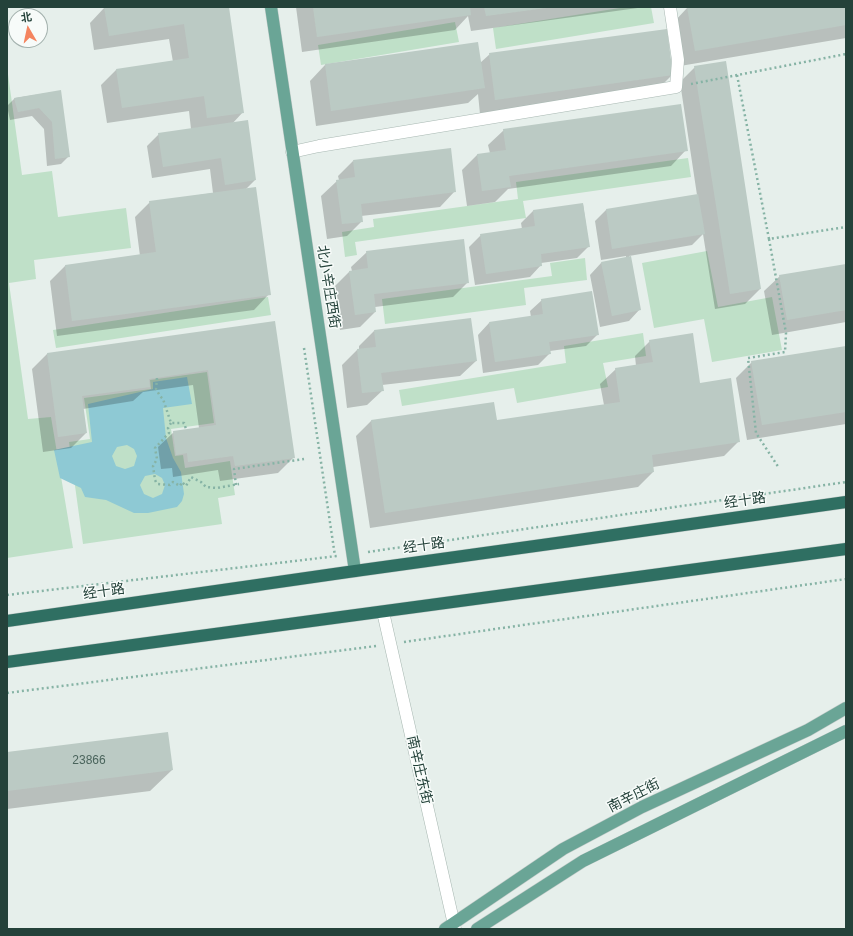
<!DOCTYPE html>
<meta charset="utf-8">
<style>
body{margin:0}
#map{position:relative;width:853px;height:936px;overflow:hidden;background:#e6efeb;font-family:Helvetica,"Noto Sans SC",sans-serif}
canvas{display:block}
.frame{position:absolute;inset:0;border:8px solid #24423a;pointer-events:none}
.north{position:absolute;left:8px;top:8px;width:40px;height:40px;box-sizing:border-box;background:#f7fbf9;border:1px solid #a3b1ad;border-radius:50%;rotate:351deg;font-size:11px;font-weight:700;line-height:16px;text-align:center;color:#24423a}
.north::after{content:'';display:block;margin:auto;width:14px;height:18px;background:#f4845f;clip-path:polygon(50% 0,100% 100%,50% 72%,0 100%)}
</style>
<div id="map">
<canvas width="853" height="936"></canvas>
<div class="frame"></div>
<div class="north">北</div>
</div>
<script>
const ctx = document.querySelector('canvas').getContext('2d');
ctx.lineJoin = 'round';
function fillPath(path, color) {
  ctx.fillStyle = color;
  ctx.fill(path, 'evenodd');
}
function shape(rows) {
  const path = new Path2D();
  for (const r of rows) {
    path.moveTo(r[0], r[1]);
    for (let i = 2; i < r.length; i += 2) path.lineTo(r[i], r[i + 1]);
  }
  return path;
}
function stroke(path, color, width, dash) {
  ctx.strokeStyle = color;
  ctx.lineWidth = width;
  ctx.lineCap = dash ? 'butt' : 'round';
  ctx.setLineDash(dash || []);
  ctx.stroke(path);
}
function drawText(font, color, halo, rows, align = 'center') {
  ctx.font = font + ' Helvetica,"Noto Sans SC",sans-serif';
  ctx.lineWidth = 3;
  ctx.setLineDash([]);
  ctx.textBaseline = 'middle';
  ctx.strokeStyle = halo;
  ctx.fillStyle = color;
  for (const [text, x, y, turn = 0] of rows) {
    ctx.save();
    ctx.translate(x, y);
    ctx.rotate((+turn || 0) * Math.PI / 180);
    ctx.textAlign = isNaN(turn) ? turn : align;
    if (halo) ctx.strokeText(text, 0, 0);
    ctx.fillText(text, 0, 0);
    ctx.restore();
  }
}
const green = shape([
 [626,7,651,7,654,23,496,49,493,28],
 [455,22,459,42,321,65,318,45],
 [7,67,22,175,52,171,58,217,126,208,131,248,34,260,36,279,9,283,28,419,51,417,73,548,7,558],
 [688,158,691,177,523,201,526,218,355,242,357,255,345,257,342,232,374,227,373,219,518,199,516,182],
 [707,251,718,307,772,297,782,350,712,362,704,319,654,328,642,263],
 [585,258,587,280,524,288,526,305,385,324,382,299,552,276,550,263],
 [268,297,271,315,56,348,53,330],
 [643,333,646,356,603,363,608,387,517,403,514,388,402,406,399,390,566,363,564,346],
 [207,372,214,423,171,429,175,456,183,455,185,468,230,461,235,495,218,498,222,524,83,544,69,442,90,439,84,398,151,389,150,380]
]);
const water = shape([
 [187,377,192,404,163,408,166,438,173,458,181,472,184,494,182,501,177,507,148,513,134,513,106,500,85,497,81,488,60,478,54,450,92,442,88,404,153,389,153,382],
 [127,445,134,449,137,456,134,466,125,469,116,466,112,456,117,447],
 [155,474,162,478,165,485,162,494,153,498,144,494,140,485,145,476]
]);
const shadow = shape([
 [105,7,228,7,243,112,232,124,255,180,246,189,269,294,254,310,57,336,50,281,65,266,140,256,135,217,150,202,213,193,210,169,152,178,147,146,159,134,191,129,189,111,107,123,101,85,116,70,173,62,169,39,94,50,90,23],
 [296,7,645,7,471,31,468,16,455,30,302,52],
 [688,7,846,7,846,38,680,66,673,23],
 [490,54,672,75,657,90,480,114,478,94,468,103,316,126,310,81,325,65,480,63],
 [695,67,760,289,745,304,715,309,703,234,692,245,629,256,640,309,629,321,600,327,590,275,601,263,626,258,626,256,601,260,595,221,606,210,697,195,680,82],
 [60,91,69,156,61,164,47,166,44,129,32,116,10,120,7,106,15,98],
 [504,130,686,150,671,166,508,189,495,202,467,206,462,170,477,155,490,153,488,145],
 [353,161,455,191,440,207,361,216,362,221,347,236,327,239,321,196,337,181,339,180,338,176],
 [583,204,589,246,577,258,541,263,541,265,530,277,475,285,469,247,481,235,522,229,521,223,533,211],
 [367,252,468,282,453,297,375,307,375,312,360,327,340,330,334,287,350,271,352,271,351,267],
 [846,265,846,322,772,335,764,291,780,276],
 [542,300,598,334,586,346,550,351,550,353,538,365,483,373,478,335,489,323,531,317,530,311],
 [274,322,294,457,278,473,220,481,218,470,173,477,172,468,161,469,158,447,174,432,199,428,193,385,143,392,133,401,83,409,86,433,71,448,43,452,32,369,47,354],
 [374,331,476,361,460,376,382,385,383,390,367,405,347,408,342,365,357,350,359,350,359,346],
 [650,341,699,384,739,441,724,456,653,467,653,472,638,487,370,528,356,436,371,421,493,403,496,422,604,405,600,384,616,369,636,366,635,356],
 [846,347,846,424,747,440,736,378,752,362],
 [7,753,172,770,150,791,7,809]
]);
const building = shape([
 [104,7,229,7,244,113,207,118,204,96,122,108,116,69,189,58,184,24,109,36],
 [313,7,470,7,471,15,317,37],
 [484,7,546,7,546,8,486,16],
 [687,7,846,7,846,25,695,51],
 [667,29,673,75,495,100,489,53],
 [478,42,485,88,331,111,325,64],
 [726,61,761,289,730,294,694,66],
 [61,90,70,157,55,159,52,122,39,108,18,112,14,98],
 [681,104,688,151,509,176,511,187,482,191,477,154,506,150,503,129],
 [248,120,256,180,225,185,221,158,163,167,158,133],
 [451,148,456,192,361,204,363,222,342,224,336,180,355,177,353,160],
 [256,187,271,295,72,321,65,265,156,252,149,201],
 [698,194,705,234,612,249,606,209],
 [583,203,590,247,541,254,542,266,486,274,480,234,535,226,533,210],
 [464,239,469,283,374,294,376,312,355,315,349,271,368,268,366,251],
 [631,256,641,310,612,316,601,262],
 [846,264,846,310,787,320,779,275],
 [592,291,599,335,549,342,551,354,495,362,489,322,543,314,541,299],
 [471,318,477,361,381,373,384,391,362,393,357,349,376,347,374,330],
 [275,321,295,458,235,466,233,456,188,462,187,453,176,455,173,431,216,425,208,370,149,379,150,387,82,396,87,433,58,437,47,353],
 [693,333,700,383,731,378,740,442,652,455,654,472,385,513,371,420,494,402,497,420,620,402,615,368,653,362,649,340],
 [846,346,846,412,762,425,751,361],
 [168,732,173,770,7,791,7,752]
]);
const path = shape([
 [737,75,769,239,846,227],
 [691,84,846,54],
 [769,239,786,333,785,352,748,358,756,433,779,468],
 [304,348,335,556],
 [157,378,156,389,160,396,163,399,171,423,184,423,186,429],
 [171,423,168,428,169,433,155,448,157,459,153,466,155,480,156,482,158,484,170,485,173,482,180,486,182,482,186,486,191,477,201,482,206,487,217,488,239,484],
 [236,485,234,469,304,459],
 [368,552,846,482],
 [7,595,337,556],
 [404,642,846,579],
 [7,693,376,646]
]);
const minor = shape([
 [292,152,319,146,676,87,678,60,670,7],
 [383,612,455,929]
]);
const major = shape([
 [271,7,355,571],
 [445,929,563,849,642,807,808,730,846,708],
 [477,929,583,861,846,731]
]);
const highway = shape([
 [7,621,355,571,571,541,846,502],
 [7,662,846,549]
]);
const numberNames = [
 ["23866",89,761]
];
const streetNames = [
 ["北小辛庄西街",328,287,81],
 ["经十路",745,501,-8],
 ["经十路",424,546,-8],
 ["经十路",104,592,-8],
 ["南辛庄东街",419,770,77],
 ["南辛庄街",634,796,-27]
];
fillPath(green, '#bfe0c8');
fillPath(water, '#8ec9d4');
fillPath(shadow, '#0003');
fillPath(building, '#bbcac4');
stroke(minor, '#a8b8b2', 13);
stroke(major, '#c2cac8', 13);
stroke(highway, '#c2cac8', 13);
stroke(path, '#86b3a5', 2.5, [2, 3]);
stroke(minor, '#fff', 12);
stroke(major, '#6aa596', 12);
stroke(highway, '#2f6f62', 12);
drawText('12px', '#4a645c', null, numberNames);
drawText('14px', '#24423a', '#f7fbf9', streetNames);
</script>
